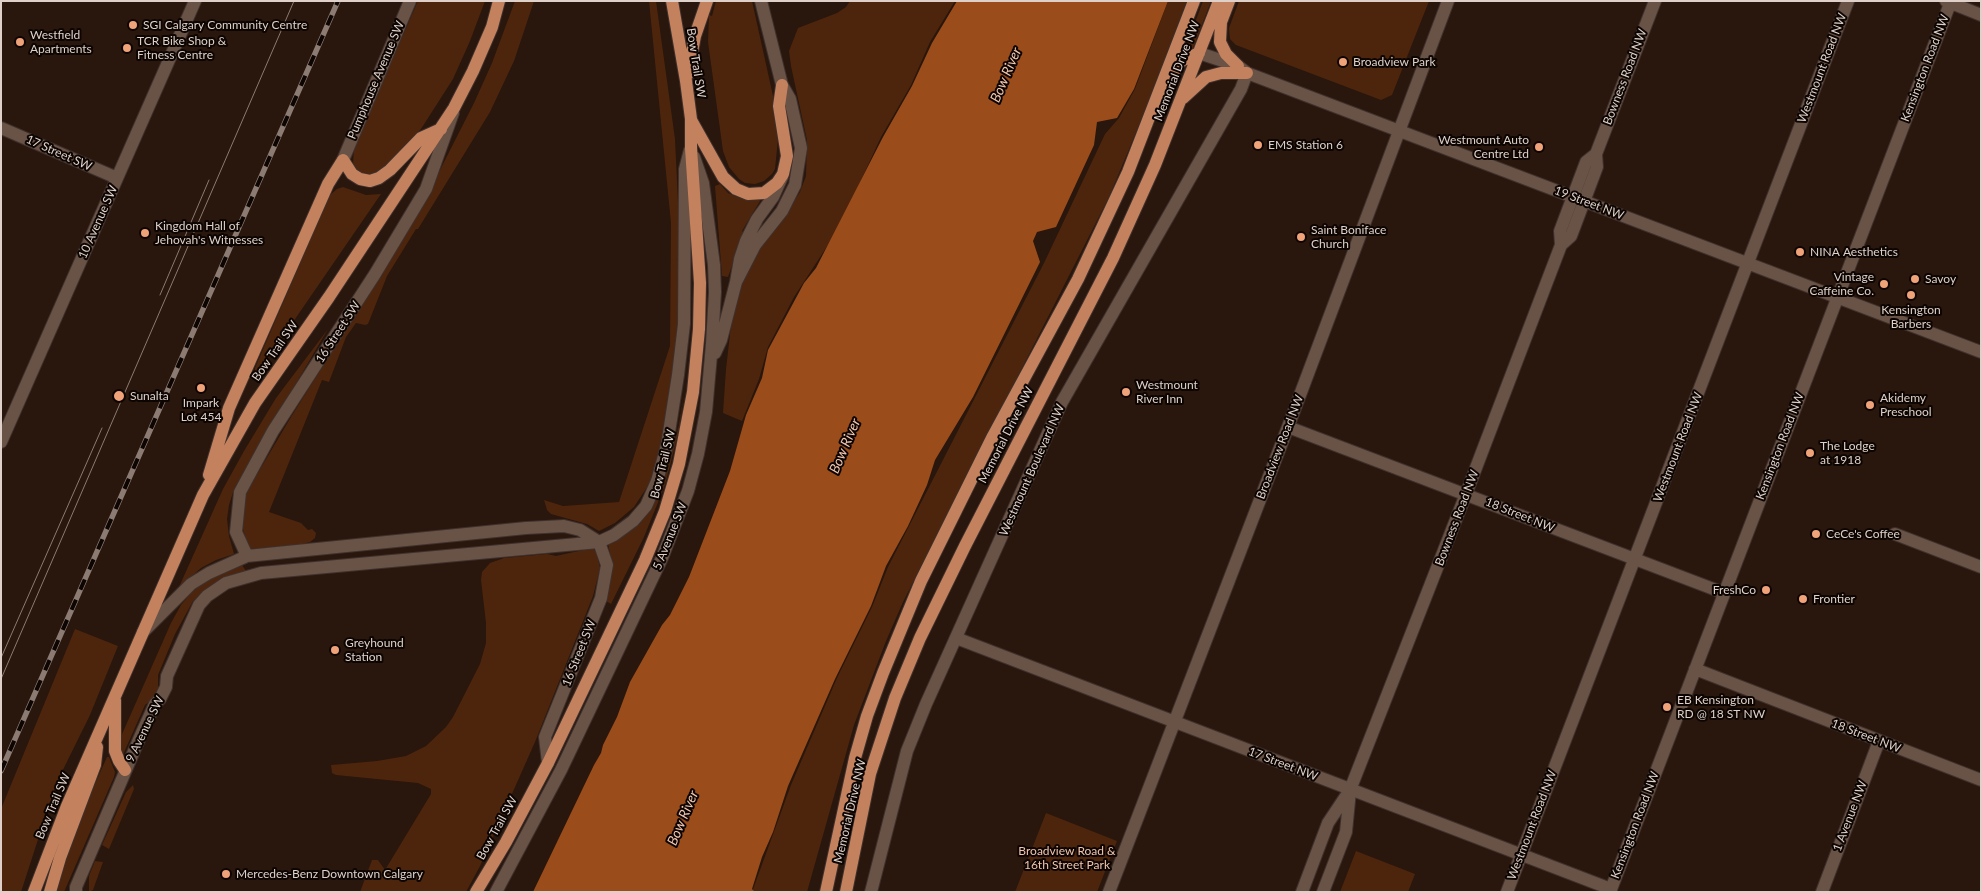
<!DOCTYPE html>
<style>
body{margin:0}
#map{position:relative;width:1982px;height:893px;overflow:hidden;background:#29160c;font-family:Lato,sans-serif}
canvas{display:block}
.frame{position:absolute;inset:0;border:2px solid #dfd1ca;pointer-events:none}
</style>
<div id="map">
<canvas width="1982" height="893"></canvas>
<div class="frame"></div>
</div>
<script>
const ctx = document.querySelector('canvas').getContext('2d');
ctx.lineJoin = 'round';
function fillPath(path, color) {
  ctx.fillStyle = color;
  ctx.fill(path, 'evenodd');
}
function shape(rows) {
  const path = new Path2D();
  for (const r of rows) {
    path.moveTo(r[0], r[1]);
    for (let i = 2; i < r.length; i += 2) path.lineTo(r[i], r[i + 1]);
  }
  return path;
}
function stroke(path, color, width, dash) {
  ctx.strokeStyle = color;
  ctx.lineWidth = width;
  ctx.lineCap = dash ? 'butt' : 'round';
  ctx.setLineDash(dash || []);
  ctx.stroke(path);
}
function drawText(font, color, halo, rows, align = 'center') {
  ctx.font = font + ' Lato,sans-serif';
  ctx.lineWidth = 4;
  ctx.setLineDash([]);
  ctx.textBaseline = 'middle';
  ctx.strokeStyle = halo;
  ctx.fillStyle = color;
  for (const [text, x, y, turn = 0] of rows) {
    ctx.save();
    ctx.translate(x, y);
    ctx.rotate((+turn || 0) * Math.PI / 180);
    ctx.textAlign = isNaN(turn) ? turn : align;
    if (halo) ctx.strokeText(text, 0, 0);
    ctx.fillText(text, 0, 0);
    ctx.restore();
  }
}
const green = shape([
 [418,1,485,1,470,41,453,79,421,129,378,174,367,176,357,171,353,165,354,147],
 [515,1,534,1,514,61,490,112,418,229,416,229,387,276,368,324,365,325,356,323,346,337,329,382,322,380,269,512,301,523,308,530,312,529,316,533,315,538,310,542,303,544,251,549,248,546,242,526,243,504,246,493,291,417,416,217,474,103,492,63],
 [649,1,656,1,675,139,681,266,677,350,663,442,653,478,634,507,615,523,599,531,587,524,551,514,547,510,544,500,563,506,619,502,670,346,671,223],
 [716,1,752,1,773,96,778,139,775,169,772,174,764,181,755,184,745,183,739,179,729,167,723,151,708,42,709,15,712,16],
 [850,1,955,1,930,42,911,85,881,137,839,228,794,297,768,347,759,379,742,421,723,413,726,369,733,308,740,285,761,246,789,209,800,192,806,176,807,140,791,66,789,51,798,28,837,13,846,7],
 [1168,1,1187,1,1145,111,1109,197,903,602,886,641,854,725,807,892,752,892,791,785,837,678,872,607,888,567,1044,263,1105,134,1119,118,1135,89],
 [1203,1,1211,1,1193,48,1185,50],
 [1239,1,1429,1,1392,95,1381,100,1236,45,1230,39,1229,28],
 [720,184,728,193,735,196,742,198,758,198,760,201,742,231,744,232,728,277,722,276,715,186],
 [343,187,366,195,381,194,260,370,255,372,255,368,329,196,337,189],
 [328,329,234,489,229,505,227,519,229,536,234,554,216,560,201,568,179,587,223,489,244,451,276,398],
 [684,393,679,430,665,485,644,537,611,604,606,601,613,568,608,544,658,493,666,474,679,425],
 [592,548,596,551,600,568,593,596,535,742,480,866,466,892,360,892,372,860,378,860,385,870,431,794,431,789,418,783,336,775,332,773,331,765,377,761,406,756,426,746,446,727,453,717,480,664,486,643,486,623,481,580,482,572,490,563,504,558,547,554,556,556],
 [242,565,246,571,224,578,206,589,193,601,175,634,158,675,158,691,154,698,145,705,122,757,119,741,171,623,181,605,191,593,204,582],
 [75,629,118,646,90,715,56,784,21,892,1,892,1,809],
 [107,757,109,757,115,772,114,777,64,892,55,892,76,827],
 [133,785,134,789,109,849,102,845,126,792],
 [1046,813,1117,841,1097,892,1015,892],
 [1356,851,1415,874,1408,892,1340,892],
 [95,861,103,862,93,890,89,892,89,876]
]);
const water = shape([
 [957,1,1168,1,1134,89,1117,118,1097,122,1094,145,1056,227,1037,232,1033,241,1040,262,973,397,935,460,927,485,908,526,886,566,871,606,835,679,788,786,773,832,762,857,752,889,755,892,533,892,594,765,601,753,603,745,617,717,630,682,662,625,670,615,689,577,730,471,746,415,762,378,768,350,804,283,816,268,883,137,912,86,932,43]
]);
const minor = shape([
 [1946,1,1981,15],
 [1199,53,1238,66,1247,73,1981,352],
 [1,128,117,178],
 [343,160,410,1],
 [1561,245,1571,236,1597,167,1596,154,1655,1],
 [736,282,755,245,782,211,795,185,801,148,790,99,782,85,761,1],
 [715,353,721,340,736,282,740,259,746,241,757,219,773,197,782,177],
 [1288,427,1724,593],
 [1,442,195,1],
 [1895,534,1981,567],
 [247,556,236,532,240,492,273,431,375,274,426,189,453,113],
 [143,632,191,584,209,573,247,556,526,528,564,526,580,530,599,542,607,565,601,598,545,737,548,763],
 [956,638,1611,889],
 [1695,669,1981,780],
 [76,892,76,887,140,737,155,704,160,699,166,687,167,676,199,605,207,596,226,583,261,573,599,542,614,535,633,521,646,506,657,481,667,445,678,375,684,324,685,169,690,150],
 [496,892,561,770,662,558,688,491,698,454,706,412,712,344,715,292,714,265,703,183,694,157],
 [871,892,907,751,926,704,1062,402,1241,89,1247,73],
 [1109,892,1288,427,1448,1],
 [1302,892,1328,823,1350,790,1466,494,1561,245,1560,231,1586,162,1596,154],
 [1323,892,1346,832,1350,791],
 [1507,892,1848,1],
 [1610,892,1951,1],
 [1822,892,1879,741]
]);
const major = shape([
 [1229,1,1221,22,1220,42,1226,54,1238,66],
 [688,74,695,36,707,1],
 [1169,78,1181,61,1199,53],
 [1183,98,1206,77,1221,73,1247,73],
 [691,120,723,177,736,189,748,194,764,193,777,183,783,174,787,156,779,106,782,85],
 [209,475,229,408,328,184,343,160,352,174,360,179,370,181,379,178,390,170,421,138,441,129],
 [115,700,115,751,119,761,125,770],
 [34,892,67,806,203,495,255,403,329,297,454,108,473,71,492,27,499,1],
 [50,892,60,858,95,765,97,747],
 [476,892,506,842,548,763,645,560,665,511,679,464,693,392,699,329,700,283,691,148,691,119,686,81,672,1],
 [826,892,855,758,867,716,883,673,921,581,993,436,1078,279,1128,172,1194,1],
 [846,892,870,774,895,698,920,638,965,546,1113,258,1155,165,1219,1]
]);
const tram = shape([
 [160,295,209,180],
 [1,658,102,428],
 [1,679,294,1]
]);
const rail = shape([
 [1,771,338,1]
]);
const markers = [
 [133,25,5,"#f0a279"],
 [20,42,5,"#f0a279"],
 [127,48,5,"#f0a279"],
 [1343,62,5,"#f0a279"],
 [1258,145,5,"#f0a279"],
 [1539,147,5,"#f0a279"],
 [145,233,5,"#f0a279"],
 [1301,237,5,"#f0a279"],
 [1800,252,5,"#f0a279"],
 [1915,279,5,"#f0a279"],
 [1884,284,5,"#f0a279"],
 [1911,295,5,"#f0a279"],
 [201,388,5,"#f0a279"],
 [1126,392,5,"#f0a279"],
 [119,396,6,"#f0a279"],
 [1870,405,5,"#f0a279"],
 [1810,453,5,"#f0a279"],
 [1816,534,5,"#f0a279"],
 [1766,590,5,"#f0a279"],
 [1803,599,5,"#f0a279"],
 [335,650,5,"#f0a279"],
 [1667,707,5,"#f0a279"],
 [226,874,5,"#f0a279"]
];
const poiNames = [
 ["SGI Calgary Community Centre",143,25],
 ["Westfield",30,35],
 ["Apartments",30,49],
 ["TCR Bike Shop &",137,41],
 ["Fitness Centre",137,55],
 ["Broadview Park",1353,62],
 ["Westmount Auto",1529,140,"right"],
 ["Centre Ltd",1529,154,"right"],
 ["EMS Station 6",1268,145],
 ["Kingdom Hall of",155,226],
 ["Jehovah's Witnesses",155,240],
 ["Saint Boniface",1311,230],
 ["Church",1311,244],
 ["NINA Aesthetics",1810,252],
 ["Vintage",1874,277,"right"],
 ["Caffeine Co.",1874,291,"right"],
 ["Savoy",1925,279],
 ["Kensington",1911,310,"center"],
 ["Barbers",1911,324,"center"],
 ["Westmount",1136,385],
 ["River Inn",1136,399],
 ["Sunalta",130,396],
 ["Akidemy",1880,398],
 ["Preschool",1880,412],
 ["Impark",201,403,"center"],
 ["Lot 454",201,417,"center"],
 ["The Lodge",1820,446],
 ["at 1918",1820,460],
 ["CeCe's Coffee",1826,534],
 ["FreshCo",1756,590,"right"],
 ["Frontier",1813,599],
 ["Greyhound",345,643],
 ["Station",345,657],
 ["EB Kensington",1677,700],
 ["RD @ 18 ST NW",1677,714],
 ["Mercedes-Benz Downtown Calgary",236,874]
];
const streetNames = [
 ["Bow Trail SW",696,63,81],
 ["Westmount Road NW",1822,68,-69],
 ["Kensington Road NW",1925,68,-69],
 ["Memorial Drive NW",1177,71,-69],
 ["Bowness Road NW",1625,77,-69],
 ["Pumphouse Avenue SW",376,80,-67],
 ["17 Street SW",59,153,24],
 ["19 Street NW",1589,203,21],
 ["10 Avenue SW",98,222,-66],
 ["16 Street SW",338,332,-57],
 ["Bow Trail SW",275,351,-55],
 ["Memorial Drive NW",1006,435,-63],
 ["Kensington Road NW",1780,446,-69],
 ["Broadview Road NW",1280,447,-69],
 ["Westmount Road NW",1678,447,-69],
 ["Bow Trail SW",663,464,-76],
 ["Westmount Boulevard NW",1032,470,-66],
 ["18 Street NW",1520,515,22],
 ["Bowness Road NW",1457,518,-69],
 ["5 Avenue SW",670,536,-68],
 ["16 Street SW",579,653,-68],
 ["9 Avenue SW",145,729,-64],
 ["18 Street NW",1866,736,21],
 ["17 Street NW",1283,764,21],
 ["Bow Trail SW",53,806,-67],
 ["Memorial Drive NW",850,811,-77],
 ["1 Avenue NW",1850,816,-69],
 ["Westmount Road NW",1532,825,-69],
 ["Kensington Road NW",1635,825,-69],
 ["Bow Trail SW",497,828,-61]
];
const parkNames = [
 ["Broadview Road &",1067,851],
 ["16th Street Park",1067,865]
];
const waterNames = [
 ["Bow River",1006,75,-67],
 ["Bow River",845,446,-67],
 ["Bow River",683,818,-67]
];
fillPath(green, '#4d250d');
fillPath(water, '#9b4c1b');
stroke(minor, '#3e302c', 14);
stroke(major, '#3e302c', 14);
stroke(minor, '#695246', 12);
stroke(major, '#c3815e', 12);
stroke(tram, '#8b7b73', 1);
stroke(rail, '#8b7b73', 5.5);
stroke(rail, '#0c0502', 4, [11]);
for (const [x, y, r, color] of markers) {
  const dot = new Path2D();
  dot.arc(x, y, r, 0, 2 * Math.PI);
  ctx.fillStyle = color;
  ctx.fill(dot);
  stroke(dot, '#0c0502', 2);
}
drawText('12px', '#dfd1ca', '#0c0502', poiNames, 'left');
drawText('12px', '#dfd1ca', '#0c0502', streetNames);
drawText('12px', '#f1c4ad', '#0c0502', parkNames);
drawText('italic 14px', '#f5c8b1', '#0c0502', waterNames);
</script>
